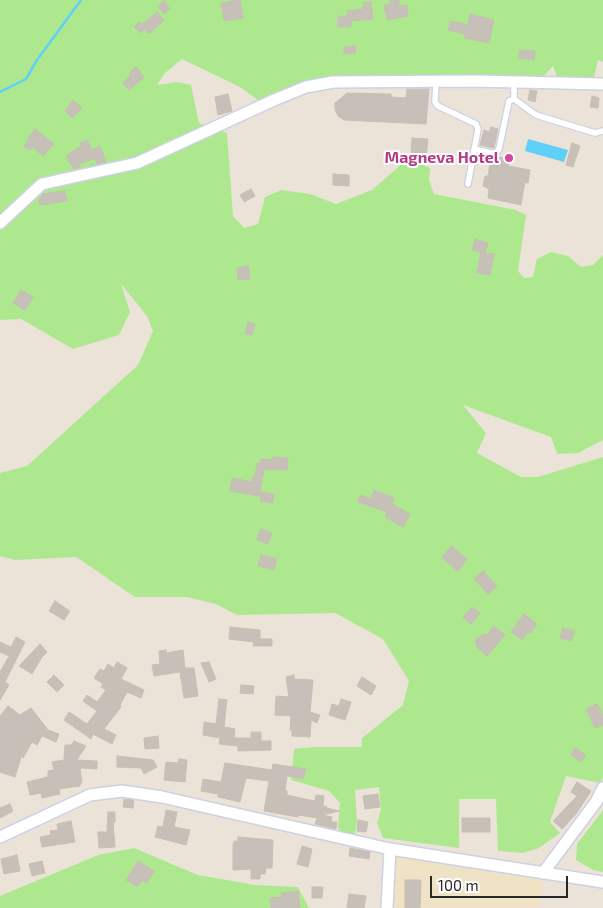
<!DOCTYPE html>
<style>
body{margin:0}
#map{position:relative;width:603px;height:908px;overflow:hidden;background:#ece3d8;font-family:"Exo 2",sans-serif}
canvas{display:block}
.scale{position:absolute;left:430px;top:876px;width:138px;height:22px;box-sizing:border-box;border:2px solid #282828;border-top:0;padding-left:6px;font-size:15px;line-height:18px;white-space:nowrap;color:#282828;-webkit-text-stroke:4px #fff;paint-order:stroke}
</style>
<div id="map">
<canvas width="603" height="908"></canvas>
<div class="scale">100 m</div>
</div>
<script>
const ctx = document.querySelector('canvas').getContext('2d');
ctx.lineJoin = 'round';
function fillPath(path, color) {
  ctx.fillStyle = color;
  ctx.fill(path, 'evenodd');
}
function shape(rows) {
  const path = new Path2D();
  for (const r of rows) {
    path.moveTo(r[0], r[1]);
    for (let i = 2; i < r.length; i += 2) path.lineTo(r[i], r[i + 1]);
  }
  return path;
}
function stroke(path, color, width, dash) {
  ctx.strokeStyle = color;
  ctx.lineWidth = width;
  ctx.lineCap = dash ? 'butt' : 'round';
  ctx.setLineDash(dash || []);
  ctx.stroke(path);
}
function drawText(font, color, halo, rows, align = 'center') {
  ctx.font = font + ' "Exo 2",sans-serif';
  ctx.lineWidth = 4;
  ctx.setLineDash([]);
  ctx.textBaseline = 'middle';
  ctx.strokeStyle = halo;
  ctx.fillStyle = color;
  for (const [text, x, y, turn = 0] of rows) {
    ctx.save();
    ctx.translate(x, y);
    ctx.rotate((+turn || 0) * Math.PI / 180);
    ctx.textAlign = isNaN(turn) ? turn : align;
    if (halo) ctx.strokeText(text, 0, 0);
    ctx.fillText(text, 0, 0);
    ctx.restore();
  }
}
const education = shape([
 [393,856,544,879,538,908,391,908]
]);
const green = shape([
 [0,0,603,0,603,62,598,60,594,78,558,79,553,66,535,86,341,78,258,100,240,87,182,59,165,73,157,85,177,82,191,85,199,123,227,133,233,216,244,228,258,224,265,197,281,190,310,194,336,204,372,190,403,163,418,163,430,168,429,180,434,194,516,210,526,215,518,271,524,278,533,277,537,259,551,252,568,256,581,267,593,265,603,255,603,440,578,453,557,454,551,437,463,405,486,433,477,453,521,477,538,477,603,457,603,777,600,783,566,776,550,822,560,833,539,848,523,853,498,851,496,799,459,799,459,848,383,838,377,823,381,810,379,787,355,790,357,821,355,834,340,832,338,827,340,803,329,791,291,780,294,749,314,747,362,747,362,738,403,705,409,681,383,639,335,613,237,615,216,604,186,597,135,597,76,557,15,560,0,556,0,473,27,466,138,365,153,331,147,316,121,284,130,312,119,335,73,349,21,319,0,320],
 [603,810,603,872,593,870,576,860,577,844],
 [134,848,198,875,255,885,298,887,309,908,0,908,0,896,98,855]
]);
const water = shape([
 [528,139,568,150,564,162,525,151]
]);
const stream = shape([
 [0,92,26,79,37,60,81,0]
]);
const building = shape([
 [240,0,243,18,224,21,221,3,240,0],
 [390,0,399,0,399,6,407,5,408,16,387,20,384,5,390,5,390,0],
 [164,1,170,9,164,14,158,6,164,1],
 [371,2,373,19,351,21,351,27,338,27,338,16,347,17,347,11,364,9,363,3,371,2],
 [157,12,164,20,149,34,144,29,141,33,134,27,139,22,142,24,157,12],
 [470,14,494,20,489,43,465,38,465,34,448,30,451,21,468,25,470,14],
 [355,46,356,53,344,54,344,47,355,46],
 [520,50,535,51,534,60,519,58,520,50],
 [136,67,144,77,129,90,123,83,131,75,129,73,136,67],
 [407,89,429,89,426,124,344,120,338,116,335,110,335,103,347,93,391,94,391,97,406,98,407,89],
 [530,90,537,91,535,102,528,100,530,90],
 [228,94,232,111,218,115,215,97,228,94],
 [592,96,599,98,598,108,590,107,592,96],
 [73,100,82,108,73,118,65,111,73,100],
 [491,127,498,129,494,148,480,145,484,130,489,132,491,127],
 [35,129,54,144,43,156,33,147,30,150,24,146,29,139,28,138,35,129],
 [412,138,428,139,426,157,411,155,412,138],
 [87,140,92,150,100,146,106,162,97,164,95,158,79,164,81,166,74,169,66,156,81,146,80,143,87,140],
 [572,143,580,146,573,167,566,165,572,143],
 [498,157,510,159,508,166,530,170,528,183,525,182,521,205,488,198,489,189,483,186,485,176,488,176,491,158,498,157],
 [333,174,349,175,349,186,333,185,333,174],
 [251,189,255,196,244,202,240,195,251,189],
 [65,191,67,201,40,205,39,198,42,197,42,194,65,191],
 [475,239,488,243,485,253,494,254,490,275,477,273,481,252,485,253,472,250,475,239],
 [248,266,250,279,238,280,237,268,248,266],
 [21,290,33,297,25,310,13,303,21,290],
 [248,322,255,324,252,335,245,334,248,322],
 [273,457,288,458,287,470,264,469,259,496,230,491,232,478,252,482,253,476,255,477,257,463,261,463,261,459,273,460,273,457],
 [374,490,394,498,392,504,410,514,403,527,385,517,387,512,358,502,360,495,371,499,374,490],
 [261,492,274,494,273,503,260,501,261,492],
 [261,529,272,533,268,544,257,540,261,529],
 [451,546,467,559,458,571,442,558,451,546],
 [261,555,277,559,274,570,258,566,261,555],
 [483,571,497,586,488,594,474,579,483,571],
 [55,601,70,611,64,620,49,611,55,601],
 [472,607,480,613,471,624,463,617,472,607],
 [524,614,537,624,530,634,528,632,522,640,511,632,524,614],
 [494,626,505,635,487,656,476,646,475,639,479,638,483,634,487,635,494,626],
 [230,627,260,630,260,639,272,639,272,646,253,646,254,642,229,639,230,627],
 [563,628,574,631,572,641,560,638,563,628],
 [16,637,25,642,5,682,9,685,0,700,0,672,9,656,0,652,0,642,11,647,16,637],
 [40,644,47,652,42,657,32,674,19,666,40,644],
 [166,650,166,653,183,650,185,668,194,668,198,696,184,698,180,672,154,676,152,665,160,664,159,651,166,650],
 [117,662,127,668,121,679,144,690,141,698,127,692,120,705,121,707,104,729,116,735,112,744,93,734,91,739,64,720,69,712,87,724,97,711,83,701,87,695,97,702,106,690,101,687,103,684,94,678,100,669,104,671,108,664,114,668,117,662],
 [209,662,216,679,209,682,201,663,209,662],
 [54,675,64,685,57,692,47,682,54,675],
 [294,675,294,679,313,680,310,712,320,715,317,723,311,720,310,737,292,736,292,730,290,730,291,716,275,715,276,696,289,697,286,677,294,675],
 [362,677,376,686,371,695,357,686,362,677],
 [241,685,254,686,253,694,240,693,241,685],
 [219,699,227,700,224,727,235,729,234,738,251,738,251,732,261,732,261,741,271,741,271,750,238,751,238,746,219,744,220,738,203,735,204,722,216,724,219,699],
 [341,699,351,702,345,720,329,715,332,704,339,706,341,699],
 [597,704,603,715,603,725,595,728,586,709,597,704],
 [8,706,20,715,31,708,48,730,59,734,56,742,42,736,37,745,32,742,23,758,22,754,15,777,0,772,0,716,8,706],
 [158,736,159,748,145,749,144,738,158,736],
 [74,741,86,746,77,760,97,761,97,769,80,768,82,783,80,783,80,786,59,789,60,794,42,798,41,793,30,795,27,782,48,777,48,771,54,770,52,762,64,760,65,745,71,745,74,741],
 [575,748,586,755,581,762,571,755,575,748],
 [117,756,153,760,157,767,144,774,141,768,117,767,117,756],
 [179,759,187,760,185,782,164,780,166,762,178,763,179,759],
 [225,763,272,770,273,764,306,769,303,779,287,776,285,791,287,791,287,795,315,801,316,795,324,796,323,806,327,807,326,808,340,811,322,815,332,817,331,822,337,822,336,829,315,824,317,818,299,815,298,817,264,811,269,781,246,778,240,802,218,797,218,794,201,791,203,779,221,782,225,763],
 [577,782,591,791,576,814,562,829,553,821,577,796,571,792,577,782],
 [378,794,380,807,365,809,363,796,378,794],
 [124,799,134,800,133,808,123,807,124,799],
 [10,804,13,811,0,818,0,808,10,804],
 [166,810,177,812,174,827,190,830,186,845,155,837,158,826,163,827,166,810],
 [108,812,115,812,115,822,113,822,115,847,99,848,98,832,107,832,108,812],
 [462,818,490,818,490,832,462,832,462,818],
 [358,820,368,822,366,832,357,831,358,820],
 [71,821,75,842,42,847,40,837,51,835,50,831,58,830,57,824,71,821],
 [238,837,273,840,272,868,266,868,265,874,260,874,260,879,251,879,251,869,233,870,233,845,234,841,238,841,238,837],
 [302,846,312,849,308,867,297,864,302,846],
 [350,848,370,852,369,859,349,856,350,848],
 [17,855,20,871,4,874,1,859,17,855],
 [42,861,45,873,32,876,29,864,42,861],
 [138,861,154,871,147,883,142,880,138,887,126,880,138,861],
 [405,880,421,880,420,908,405,908,405,880],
 [312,887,323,887,322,898,312,898,312,887],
 [298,891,300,908,271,908,270,898,282,897,281,893,298,891],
 [349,894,366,896,364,908,347,908,349,894]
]);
const service = shape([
 [436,82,435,102,438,106,476,124,478,129,468,184],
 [514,99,514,81],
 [474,149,491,153,496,153,499,149,509,101,514,99,536,115,595,133,603,131]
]);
const minor = shape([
 [0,223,42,184,137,163,274,100,306,87,333,82,475,81,603,84],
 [0,837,90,795,122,791,162,797,390,849,387,908],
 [390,849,603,882],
 [543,873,596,802,603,788]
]);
const markers = [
 [509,158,5,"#d1479c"]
];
const hotelNames = [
 ["Magneva Hotel",499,158]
];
fillPath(education, '#efe2c5');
fillPath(green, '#ade88f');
fillPath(water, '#61d0f8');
stroke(stream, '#61d0f8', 2.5);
fillPath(building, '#c7c0b8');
stroke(building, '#c7bfb2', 1);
stroke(service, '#cdd1e3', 8);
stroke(minor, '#cdd1e3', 14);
stroke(service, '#fff', 5.5);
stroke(minor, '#fff', 11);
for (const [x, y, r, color] of markers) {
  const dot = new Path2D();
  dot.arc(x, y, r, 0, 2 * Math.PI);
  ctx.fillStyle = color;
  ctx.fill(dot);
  stroke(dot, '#fff', 2);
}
drawText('bold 16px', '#b23c85', '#fff', hotelNames, 'right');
</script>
